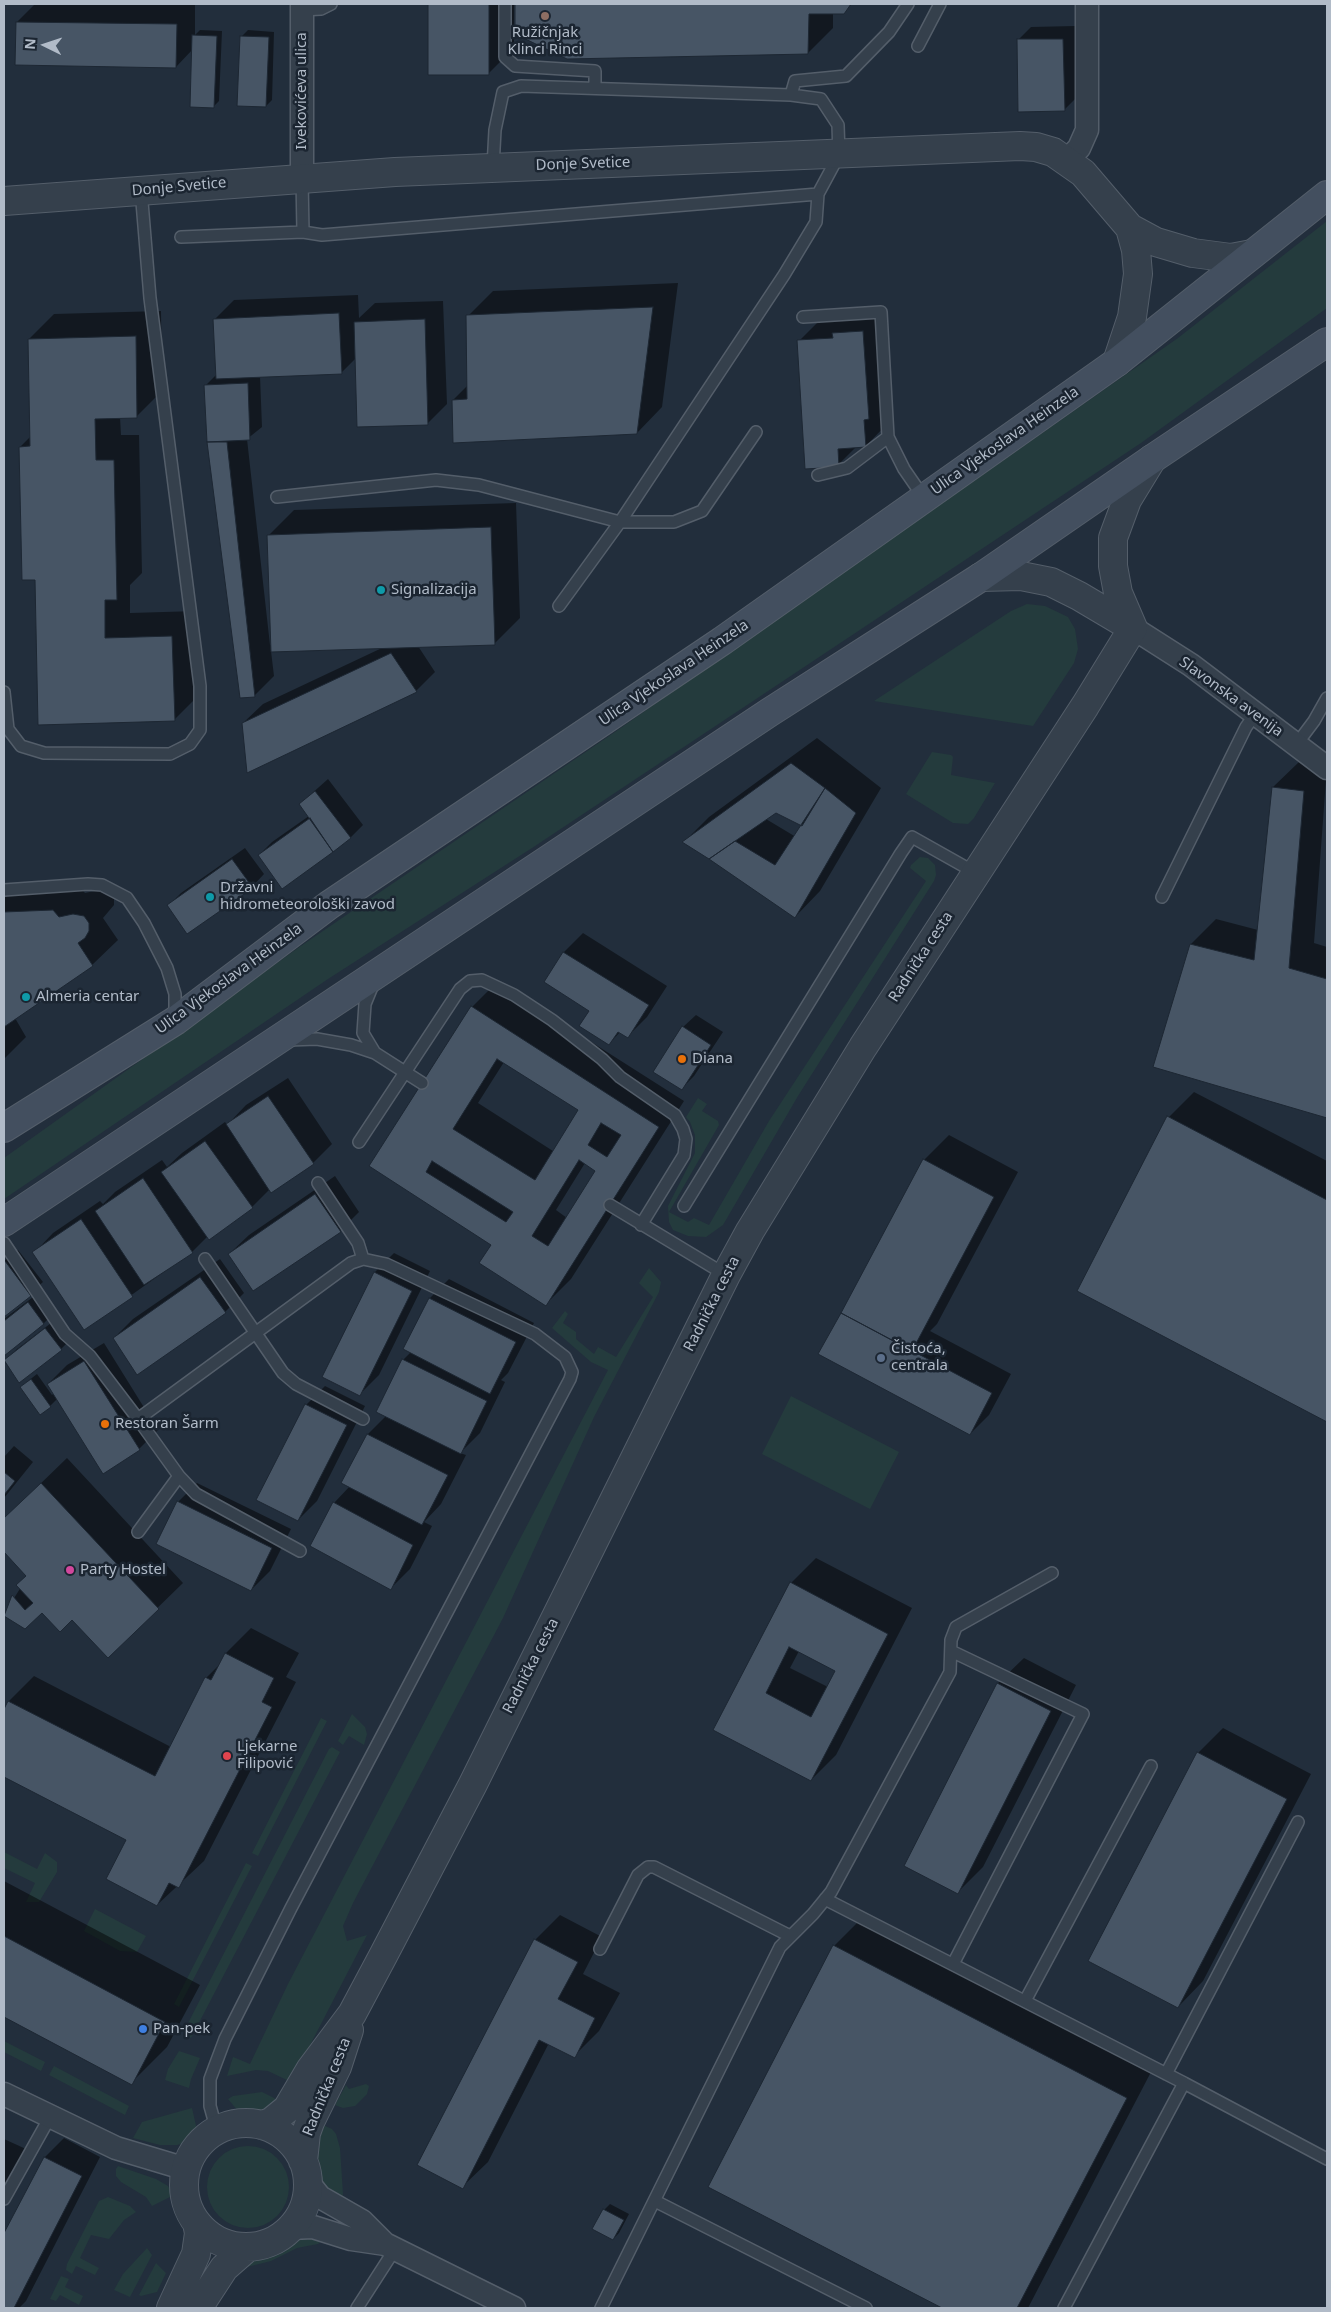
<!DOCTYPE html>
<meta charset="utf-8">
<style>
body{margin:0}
#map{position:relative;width:1331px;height:2312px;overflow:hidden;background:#222e3c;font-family:"Noto Sans",sans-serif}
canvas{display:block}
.frame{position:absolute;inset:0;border:5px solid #b1bbc8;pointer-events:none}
.north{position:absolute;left:20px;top:20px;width:50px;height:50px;-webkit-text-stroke:4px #1b2531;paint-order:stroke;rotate:274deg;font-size:14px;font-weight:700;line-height:20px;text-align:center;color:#b1bbc8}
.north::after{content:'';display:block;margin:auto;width:18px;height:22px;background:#b1bbc8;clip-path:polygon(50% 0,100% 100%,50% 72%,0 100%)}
</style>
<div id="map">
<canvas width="1331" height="2312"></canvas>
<div class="frame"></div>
<div class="north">N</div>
</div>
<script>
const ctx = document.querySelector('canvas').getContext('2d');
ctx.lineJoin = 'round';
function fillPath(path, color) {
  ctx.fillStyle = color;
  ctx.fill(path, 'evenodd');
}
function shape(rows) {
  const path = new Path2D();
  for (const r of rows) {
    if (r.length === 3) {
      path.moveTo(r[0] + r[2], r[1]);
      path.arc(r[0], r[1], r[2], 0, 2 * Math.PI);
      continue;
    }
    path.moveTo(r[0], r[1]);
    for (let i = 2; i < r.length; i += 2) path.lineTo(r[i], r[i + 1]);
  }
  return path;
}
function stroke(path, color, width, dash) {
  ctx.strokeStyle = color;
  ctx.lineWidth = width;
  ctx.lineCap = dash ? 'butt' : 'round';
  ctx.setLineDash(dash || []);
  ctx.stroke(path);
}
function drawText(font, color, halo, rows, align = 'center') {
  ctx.font = font + ' "Noto Sans",sans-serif';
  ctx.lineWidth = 5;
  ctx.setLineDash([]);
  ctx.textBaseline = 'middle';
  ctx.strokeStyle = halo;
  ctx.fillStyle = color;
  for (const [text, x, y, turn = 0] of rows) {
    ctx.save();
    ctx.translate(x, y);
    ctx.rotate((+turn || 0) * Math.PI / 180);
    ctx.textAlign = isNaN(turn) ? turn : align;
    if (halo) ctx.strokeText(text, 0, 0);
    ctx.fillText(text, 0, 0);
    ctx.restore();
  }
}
const green = shape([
 [1327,221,1327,308,1141,443,532,848,328,979,4,1199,4,1158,298,948,615,732,1178,338],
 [1027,604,1045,606,1068,617,1075,629,1078,649,1074,663,1033,726,874,701,1011,611],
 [932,752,951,755,953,757,951,775,995,783,974,818,968,824,953,823,906,794],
 [920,857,928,858,935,865,936,875,934,881,798,1096,723,1225,706,1237,688,1236,673,1230,669,1222,668,1206,695,1153,695,1135,690,1122,686,1117,698,1098,707,1104,702,1111,718,1121,719,1125,669,1212,688,1222,694,1218,709,1225,769,1121,926,881,910,868,911,865],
 [649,1268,661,1282,659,1292,594,1417,503,1618,353,1903,343,1926,347,1941,367,1935,291,2082,268,2071,256,2070,227,2076,233,2057,250,2064,288,1984,608,1370,591,1362,552,1328,565,1311,568,1314,563,1323,576,1332,576,1339,594,1354,598,1347,616,1357,653,1297,639,1283],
 [791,1396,899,1452,870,1509,762,1454],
 [352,1714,365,1727,367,1734,364,1745,349,1736,343,1745,338,1741],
 [321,1718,327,1721,258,1856,252,1853],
 [332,1747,340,1752,191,2038,187,2034,186,2027,329,1749],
 [4,1852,37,1869,45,1853,57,1862,57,1872,39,1902,26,1902,35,1883,4,1868],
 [246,1863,252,1866,179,2007,174,2004],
 [95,1909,146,1936,137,1952,120,1951,84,1931],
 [4,2041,45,2062,41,2071,4,2052],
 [179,2051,200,2058,191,2079,189,2088,165,2080,168,2069],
 [54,2066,129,2106,125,2115,49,2075],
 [366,2084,369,2086,367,2094,355,2106,343,2108,335,2105,346,2085,349,2089],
 [262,2092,280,2101,274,2107,255,2115,246,2115,238,2111,228,2099,233,2096],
 [192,2108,197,2130,195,2137,188,2142,177,2145,160,2145,133,2138,142,2122],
 [323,2125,332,2129,336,2134,340,2148,343,2194,341,2202,324,2187,316,2169,316,2145],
 [248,2187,41],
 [118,2166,156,2179,168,2186,171,2191,170,2197,152,2206,146,2197,121,2182,116,2176,116,2169],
 [108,2197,130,2206,136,2212,124,2220,109,2239,91,2235,80,2258,99,2268,95,2275,76,2266,72,2274,66,2270,67,2264,99,2201],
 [310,2238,324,2239,318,2244,297,2248,271,2261,247,2267,233,2279,239,2263,253,2257,271,2254,299,2239],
 [147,2248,152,2255,130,2297,114,2290,123,2274],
 [156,2263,166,2273,157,2292,141,2296,139,2295],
 [61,2276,69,2279,65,2287,83,2296,79,2305,60,2295,56,2301,50,2299]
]);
const shadow = shape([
 [35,4,195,5,195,35,200,30,222,31,219,101,213,107,193,49,176,67,17,22],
 [430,4,514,4,514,48,488,74,430,74],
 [516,4,852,4,843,12,833,12,833,28,808,53,517,34],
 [1075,26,1077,97,1064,110,1018,40,1031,27],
 [248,30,274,32,272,100,266,106,242,36],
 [678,283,662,407,637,433,453,400,468,385,468,316,493,291],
 [358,295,359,318,375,303,443,301,447,404,428,423,356,358,341,373,260,376,262,427,247,439,270,645,272,645,269,535,294,510,516,503,520,618,495,643,418,646,435,672,416,691,248,771,243,723,263,704,384,647,271,651,274,676,255,695,208,442,206,385,217,374,215,319,234,300],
 [161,311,162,391,137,416,120,417,121,435,139,435,142,573,130,585,130,613,197,611,199,695,174,720,36,579,20,447,31,436,29,339,54,314],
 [882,313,885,426,866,446,857,446,838,465,799,341,818,322,847,320,853,314],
 [817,738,881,788,820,891,795,917,684,842,709,817],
 [776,812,804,825,796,837,766,819],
 [1299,762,1327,766,1314,943,1327,947,1327,1117,1154,1067,1191,944,1216,919,1258,930,1273,787],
 [328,779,363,825,350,838,259,855,272,842,309,816,300,804],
 [245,848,264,874,252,887,169,905,181,893],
 [78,885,85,893,99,890,109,891,114,897,114,905,103,918,118,940,92,965,15,1018,26,1037,4,1059,4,898,18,888],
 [583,933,667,986,647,1017,628,1036,620,1032,609,1044,591,1010,546,982,564,952],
 [497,982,684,1101,571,1279,546,1304,493,1244,371,1166,472,1007],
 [504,1062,580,1109,553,1151,478,1103],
 [585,1163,597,1170,567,1218,556,1210],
 [696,1015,723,1032,694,1076,681,1089,683,1027],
 [288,1078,332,1144,313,1163,270,1189,252,1207,208,1236,192,1252,85,1328,34,1253,53,1233,100,1201,103,1204,115,1192,162,1160,167,1167,182,1153,225,1122,227,1125,246,1105],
 [1194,1092,1327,1161,1327,1421,1078,1291,1169,1117],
 [949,1135,1018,1172,937,1324,930,1331,1011,1374,989,1415,970,1434,820,1354,924,1160],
 [335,1176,359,1212,340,1231,229,1254,249,1235],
 [18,1250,43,1282,4,1316,4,1261],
 [394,1253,430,1271,379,1375,359,1395,323,1377,375,1272],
 [220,1259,244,1293,225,1312,114,1338,133,1319],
 [449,1279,534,1323,508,1373,501,1380,505,1382,480,1433,460,1453,466,1455,441,1504,424,1522,432,1526,410,1569,391,1588,334,1503,350,1486,368,1434,386,1416,403,1360,411,1352,405,1349,430,1298],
 [41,1291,56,1311,44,1323,4,1354,4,1319],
 [59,1317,74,1336,61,1349,19,1381,4,1361,17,1349],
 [104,1343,158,1430,139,1449,57,1399,50,1406,28,1381,37,1374,52,1395,54,1393,48,1384,67,1365],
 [325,1386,365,1406,317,1501,298,1520,306,1405],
 [14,1446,33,1462,4,1498,4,1457],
 [67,1458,183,1583,108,1656,72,1618,42,1611,25,1627,4,1614,28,1576,4,1550,4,1519],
 [197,1483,291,1529,270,1571,251,1590,178,1502],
 [816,1558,912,1608,836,1755,811,1780,715,1729,791,1583],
 [799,1651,837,1670,828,1687,790,1668],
 [251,1628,299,1653,286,1677,296,1682,204,1861,157,1905,128,1840,4,1776,4,1711,9,1701,34,1676,171,1747,206,1678,220,1664,226,1653],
 [1024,1658,1076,1685,983,1867,958,1892,905,1865,998,1683],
 [1223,1728,1311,1774,1203,1981,1178,2007,1198,1753],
 [4,1881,200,1985,167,2047,131,2083,4,2015],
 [560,1915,602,1937,583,1974,620,1993,599,2031,574,2056,549,2043,488,2162,462,2187,535,1940],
 [859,1921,1151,2072,1028,2308,944,2308,710,2187,834,1946],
 [64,2138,100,2157,26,2301,19,2308,4,2308,4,2235,45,2157],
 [4,2139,26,2149,4,2191],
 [610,2204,629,2214,619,2233,613,2239,604,2210]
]);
const building = shape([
 [428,4,489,4,489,75,428,75,428,4],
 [515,4,851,4,844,14,809,14,808,54,567,59,515,34,515,4],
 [16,22,177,24,176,68,15,65,16,22],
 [192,35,217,36,214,108,190,107,192,35],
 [240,36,269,37,266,107,237,106,240,36],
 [1017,39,1063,39,1065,111,1018,112,1017,39],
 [653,307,637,434,453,443,452,400,467,399,466,315,653,307],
 [339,313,342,374,216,379,213,319,339,313],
 [425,319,428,425,357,427,354,322,425,319],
 [863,331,869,419,864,420,866,447,838,449,839,467,805,469,797,340,833,338,832,333,863,331],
 [136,336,137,418,95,419,96,460,114,460,117,600,105,600,105,638,172,636,175,721,38,725,35,580,22,580,19,447,30,446,28,339,136,336],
 [248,383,250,440,207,442,204,385,248,383],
 [207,442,227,442,255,697,240,698,207,442],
 [491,527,495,645,271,652,267,535,491,527],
 [391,653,417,692,247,773,242,723,391,653],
 [791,763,825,788,802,826,776,813,709,859,682,842,791,763],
 [1272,787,1304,791,1289,968,1327,979,1327,1118,1153,1067,1190,944,1254,960,1272,787],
 [825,788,856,813,795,918,709,859,735,841,775,865,825,788],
 [315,791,351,838,333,852,299,804,315,791],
 [310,818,333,852,282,889,258,855,310,818],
 [232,859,253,888,187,934,167,905,232,859],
 [53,910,59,917,73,914,84,916,89,923,89,931,85,938,78,943,93,966,4,1027,4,912,53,910],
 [563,952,649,1005,628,1038,618,1032,609,1045,579,1026,589,1011,544,982,563,952],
 [471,1006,659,1127,546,1306,479,1263,491,1245,369,1166,471,1006],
 [497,1059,578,1110,535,1180,453,1129,497,1059],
 [601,1123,621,1135,607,1157,588,1145,601,1123],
 [579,1160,595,1171,548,1246,532,1236,579,1160],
 [432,1161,513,1212,506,1222,426,1172,432,1161],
 [682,1026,711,1045,682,1090,653,1072,682,1026],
 [268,1096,314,1164,271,1193,226,1124,268,1096],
 [1167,1116,1327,1200,1327,1422,1077,1291,1167,1116],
 [205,1141,253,1208,209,1240,161,1172,205,1141],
 [923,1159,994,1197,912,1351,841,1313,923,1159],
 [143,1178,193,1253,144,1285,95,1211,143,1178],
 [315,1194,341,1232,253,1291,228,1254,315,1194],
 [81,1219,133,1297,84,1330,32,1252,81,1219],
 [5,1261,31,1296,4,1317,4,1262,5,1261],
 [374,1272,412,1291,360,1396,322,1377,374,1272],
 [200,1277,226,1313,137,1375,113,1338,200,1277],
 [429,1298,516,1342,490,1394,403,1349,429,1298],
 [28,1302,44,1324,4,1356,4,1321,28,1302],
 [841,1313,992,1393,970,1435,818,1354,841,1313],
 [45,1328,62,1350,19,1383,4,1360,45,1328],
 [402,1359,487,1401,461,1454,376,1412,402,1359],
 [84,1361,140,1450,103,1474,47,1384,84,1361],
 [31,1379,51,1407,40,1415,20,1387,31,1379],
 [305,1404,347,1425,298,1521,256,1500,305,1404],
 [367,1434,448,1475,422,1525,341,1483,367,1434],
 [4,1472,15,1481,4,1495,4,1472],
 [41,1483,159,1609,108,1658,72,1620,60,1632,42,1613,25,1629,4,1616,12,1595,25,1610,33,1603,16,1585,26,1576,4,1552,4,1518,41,1483],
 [177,1501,272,1548,251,1591,156,1544,177,1501],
 [333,1502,413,1545,391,1590,310,1546,333,1502],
 [790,1582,888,1634,811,1781,713,1730,790,1582],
 [789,1647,835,1671,811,1717,766,1693,789,1647],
 [225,1653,274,1678,262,1702,272,1707,179,1888,169,1883,157,1906,106,1879,126,1840,4,1777,4,1709,8,1701,155,1776,205,1677,211,1680,225,1653],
 [997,1683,1051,1711,958,1894,904,1866,997,1683],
 [1197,1752,1287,1799,1178,2008,1088,1961,1197,1752],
 [4,1936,165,2022,132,2085,4,2017,4,1936],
 [534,1939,578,1962,558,1999,595,2018,575,2058,539,2040,463,2189,417,2165,534,1939],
 [833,1945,1127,2098,1017,2308,942,2308,708,2187,833,1945],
 [44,2157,82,2176,14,2308,4,2308,4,2233,44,2157],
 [603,2209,624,2220,613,2240,592,2229,603,2209]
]);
const service = shape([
 [505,4,505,57,515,66,595,71,595,87],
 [302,10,321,9,331,4],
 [918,46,940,4],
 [791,95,795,81,846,76,889,32,908,4],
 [493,167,495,130,503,92,521,86,791,95,821,99,838,125,839,155,818,194,816,222,784,275,620,522,559,606],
 [302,178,303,232],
 [181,237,303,232,322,235,818,194],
 [803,317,881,312,888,437,904,469,924,498],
 [818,475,847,468,888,437],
 [277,497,436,480,479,485,620,522,674,522,702,511,756,432],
 [4,692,8,729,21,746,44,753,170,754,190,744,200,730,200,686,150,298,141,190],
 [1296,745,1314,721,1327,698],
 [4,890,88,884,102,885,127,898,144,923,167,968,175,994,175,1017],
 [1162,897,1246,727,1256,713],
 [374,982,365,1004,363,1033,375,1053],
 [288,1040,317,1039,351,1045,375,1053,422,1083],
 [359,1142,460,989,470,981,482,980,514,995,552,1020,602,1059,620,1077,675,1115,683,1129,686,1139,684,1155,641,1225],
 [318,1183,358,1243,363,1259],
 [610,1205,726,1275],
 [684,1206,901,853,912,837,976,873],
 [4,1243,65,1334,90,1356,138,1419,351,1263,363,1259,386,1264,535,1334,565,1357,572,1372,570,1379,291,1908,225,2039,210,2079,210,2106,217,2131],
 [205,1259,283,1373,296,1384,363,1419],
 [138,1419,179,1476,196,1494,300,1551],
 [138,1532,179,1476],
 [951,1651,1083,1714,953,1964],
 [825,1899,1184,2083,1064,2308],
 [600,1949,638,1875,648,1867,654,1867,790,1936],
 [1025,2001,1151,1766],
 [1166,2074,1298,1822],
 [1184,2083,1327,2159],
 [4,2199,50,2117],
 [655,2201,866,2308],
 [357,2308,395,2249],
 [601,2308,780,1947,813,1914,831,1892,950,1672,951,1640,956,1627,1052,1573]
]);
const minor = shape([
 [1067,160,1079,148,1087,130,1087,4],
 [302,178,302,4],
 [1133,628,1191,665,1327,768],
 [4,2094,116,2148,186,2169],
 [308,2182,320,2197,362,2221,385,2244],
 [290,2228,313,2227,351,2239,385,2244,514,2308]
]);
const tertiary = shape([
 [4,201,395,172,1020,146,1036,147,1053,152,1083,173,1130,228,1136,250,1138,274,1132,317,1117,362],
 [1130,228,1156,242,1193,253,1231,258,1252,254],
 [981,577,1021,576,1051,582,1079,596,1133,628],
 [1133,628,1118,593,1113,566,1113,538,1127,500,1152,459],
 [246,2185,62],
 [262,2125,271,2122,287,2109,310,2070,352,2014,384,1954,473,1784,726,1275,750,1231,863,1047,1085,706,1133,628],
 [303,2161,306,2133,310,2122,337,2067,349,2030],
 [171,2308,196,2254,199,2233,197,2223],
 [198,2308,224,2268,248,2247]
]);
const secondary = shape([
 [4,1128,175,1021,329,905,722,641,1117,362,1327,195],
 [4,1222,770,712,981,577,1152,459,1327,342]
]);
const markers = [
 [545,16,5,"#8d6e63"],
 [381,590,5,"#0f9aa8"],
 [210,897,5,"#0f9aa8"],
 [26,997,5,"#0f9aa8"],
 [682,1059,5,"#e8710a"],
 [881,1358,5,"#5c6f8a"],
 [105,1424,5,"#e8710a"],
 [70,1570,5,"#d1479c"],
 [227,1756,5,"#e0444e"],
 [143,2029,5,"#3f7fe0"]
];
const poiNames = [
 ["Ružičnjak",545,33,"center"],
 ["Klinci Rinci",545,50,"center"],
 ["Signalizacija",391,590],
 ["Državni",220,888],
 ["hidrometeorološki zavod",220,905],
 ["Almeria centar",36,997],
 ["Diana",692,1059],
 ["Čistoća,",891,1349],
 ["centrala",891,1366],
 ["Restoran Šarm",115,1424],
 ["Party Hostel",80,1570],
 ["Ljekarne",237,1747],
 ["Filipović",237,1764],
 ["Pan-pek",153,2029]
];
const streetNames = [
 ["Ivekovićeva ulica",302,91,-90],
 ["Donje Svetice",583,164,-2],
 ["Donje Svetice",179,187,-5],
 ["Ulica Vjekoslava Heinzela",1005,441,-35],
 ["Ulica Vjekoslava Heinzela",674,673,-34],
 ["Slavonska avenija",1231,697,36],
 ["Radnička cesta",921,957,-57],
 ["Ulica Vjekoslava Heinzela",229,979,-36],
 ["Radnička cesta",712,1304,-63],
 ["Radnička cesta",531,1666,-63],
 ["Radnička cesta",327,2087,-68]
];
fillPath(green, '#243b3d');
fillPath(shadow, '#0007');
fillPath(building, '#475565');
stroke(building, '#1d2733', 1);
stroke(service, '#545e6a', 14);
stroke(minor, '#545e6a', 25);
stroke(tertiary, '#545e6a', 30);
stroke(secondary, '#545e6a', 30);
stroke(service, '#35404c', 11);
stroke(minor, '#35404c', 22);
stroke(tertiary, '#35404c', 28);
stroke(secondary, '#434f5f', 28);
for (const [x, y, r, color] of markers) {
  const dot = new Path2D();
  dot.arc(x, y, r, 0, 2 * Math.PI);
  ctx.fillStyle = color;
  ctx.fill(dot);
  stroke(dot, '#1b2531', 2);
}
drawText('15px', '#b1bbc8', '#1b2531', poiNames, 'left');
drawText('15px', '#b1bbc8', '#1b2531', streetNames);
</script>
